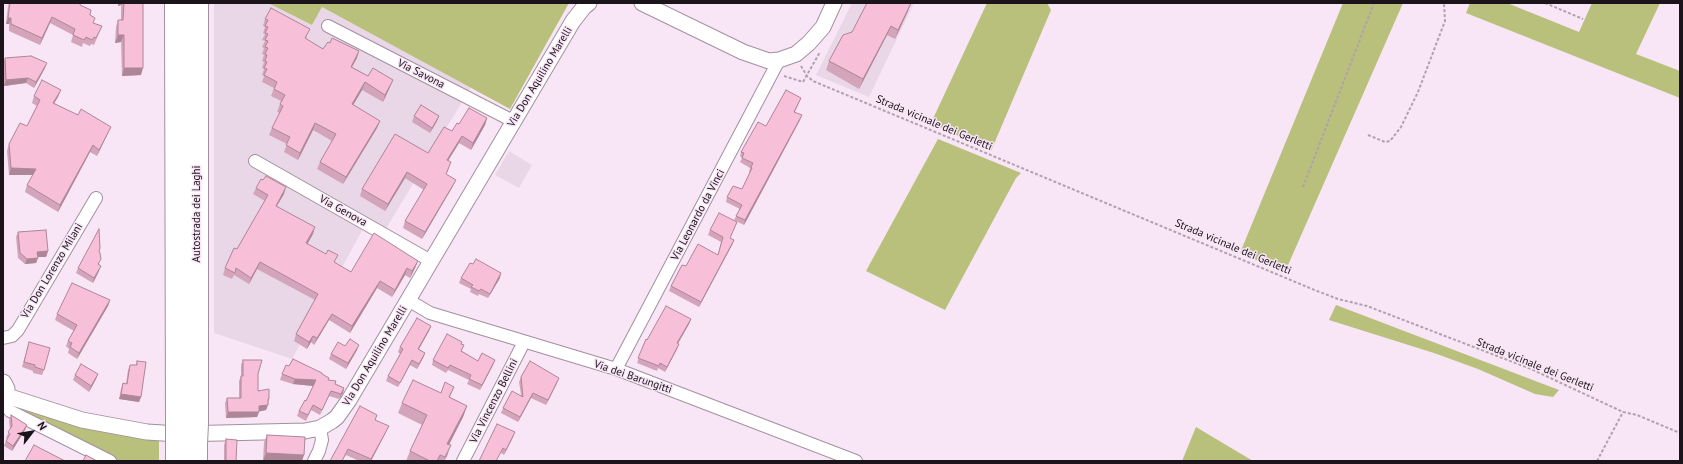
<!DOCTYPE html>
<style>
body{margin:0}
#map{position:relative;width:1683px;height:464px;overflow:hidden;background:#f8e5f6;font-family:"PT Sans",sans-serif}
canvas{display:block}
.frame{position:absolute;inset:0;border:4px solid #1b141a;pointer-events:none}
.north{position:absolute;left:12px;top:412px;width:40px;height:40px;-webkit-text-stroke:3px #f8e5f6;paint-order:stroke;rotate:59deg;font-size:11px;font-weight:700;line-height:16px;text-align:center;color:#1b141a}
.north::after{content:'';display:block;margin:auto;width:14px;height:18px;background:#1b141a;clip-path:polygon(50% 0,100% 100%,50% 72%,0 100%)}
</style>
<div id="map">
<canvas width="1683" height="464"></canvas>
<div class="frame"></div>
<div class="north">N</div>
</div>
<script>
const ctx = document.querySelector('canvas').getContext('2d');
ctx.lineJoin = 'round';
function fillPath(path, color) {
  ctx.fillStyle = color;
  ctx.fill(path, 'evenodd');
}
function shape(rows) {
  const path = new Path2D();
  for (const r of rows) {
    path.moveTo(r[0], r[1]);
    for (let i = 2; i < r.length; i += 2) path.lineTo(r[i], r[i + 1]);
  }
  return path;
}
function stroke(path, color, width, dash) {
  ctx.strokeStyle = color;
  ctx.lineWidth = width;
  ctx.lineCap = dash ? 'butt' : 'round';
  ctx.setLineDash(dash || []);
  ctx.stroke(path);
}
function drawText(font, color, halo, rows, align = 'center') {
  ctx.font = font + ' "PT Sans",sans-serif';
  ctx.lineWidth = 3;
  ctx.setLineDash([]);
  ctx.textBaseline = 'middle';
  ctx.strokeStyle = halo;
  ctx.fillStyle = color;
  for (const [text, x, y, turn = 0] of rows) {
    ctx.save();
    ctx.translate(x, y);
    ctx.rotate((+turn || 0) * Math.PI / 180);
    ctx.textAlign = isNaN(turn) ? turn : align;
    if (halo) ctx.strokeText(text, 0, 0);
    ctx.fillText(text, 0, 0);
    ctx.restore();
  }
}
const industrial = shape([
 [214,3,268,3,312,25,322,7,471,87,381,237,364,227,292,359,214,333],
 [852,3,914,3,869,97,816,75],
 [509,151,532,165,519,188,495,175]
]);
const green = shape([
 [268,3,569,3,510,109,322,7,312,25],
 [987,3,1047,3,1051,10,991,151,931,123],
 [1343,3,1403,3,1285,272,1240,253],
 [1470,3,1507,3,1579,32,1592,3,1660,3,1636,54,1680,71,1680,98,1466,13],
 [938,139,1021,173,1016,178,945,310,866,271],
 [1336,305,1559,390,1553,397,1535,394,1478,369,1434,353,1329,320],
 [21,409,94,430,120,435,159,439,159,461,118,461,20,412],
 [1196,427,1253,461,1182,461]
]);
const path = shape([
 [1545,3,1583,19],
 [801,66,807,76,813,81,1317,291,1338,299,1367,306,1531,369,1623,412,1637,415,1680,433],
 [784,76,803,82,820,52],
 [1368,135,1385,142,1390,141,1401,127,1418,92,1445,21,1444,3],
 [1303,187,1374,3],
 [1597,461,1623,412]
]);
const minor = shape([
 [328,26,513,121],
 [255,161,431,261],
 [408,300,430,313,616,369,856,461],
 [3,338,12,336,18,330,96,198],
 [616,369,779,60],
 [3,402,10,411,110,461],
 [314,461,319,451,322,440,320,428],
 [463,461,524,342]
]);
const tertiary = shape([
 [642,3,743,52,769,61,779,60,796,54,809,43,823,27,834,3],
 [4,395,82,420,147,432,178,434,305,431,320,428,332,421,337,417,349,400,573,21,584,7,589,3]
]);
const secondary = shape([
 [3,383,6,389,3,397]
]);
const motorway = shape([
 [176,3,177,423],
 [197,424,197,3],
 [177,461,177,443],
 [196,461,196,444]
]);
const motorwayBridge = shape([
 [177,443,177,423],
 [196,444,197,424]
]);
const wall = shape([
 [9,3,81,3,80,5,90,15,93,23,102,26,94,45,91,44,90,46,83,43,82,47,71,42,73,35,50,23,40,45,9,31,9,24,6,24,8,6],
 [118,3,143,3,141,75,122,76,121,42,115,43,116,27,118,20,121,20,121,5,118,6],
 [908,11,895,39,887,35,859,89,826,70,829,61,852,32],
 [265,19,307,37,306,39,323,49,357,58,352,67,368,76,390,87,383,102,362,90,353,105,380,121,377,128,343,184,317,169,320,162,332,141,313,130,298,160,284,152,287,144,269,135,272,128,280,113,277,112,281,101,271,96,274,88,262,82,264,76,262,75,264,69,262,68,264,62,262,61,264,55,262,54,264,48,262,47,265,41,262,40,265,34,263,33,265,27,263,26],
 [5,58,45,68,34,88,26,83,4,86,3,64],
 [34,96,58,97,54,103,108,133,97,156,90,152,58,212,25,192,27,185,33,175,9,175,7,151,9,144,27,126,37,106,32,103],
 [801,98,795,112,800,120,744,225,734,220,740,209,726,202,727,197,742,189,750,172,749,172,750,168,740,162,742,158,740,156,741,152,766,126],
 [414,116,439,116,437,121,430,133,412,122],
 [487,118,485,125,471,150,459,143,448,161,449,169,446,174,453,186,422,239,403,228,405,221,424,190,405,178,385,211,360,196,362,189,428,153,452,131,459,124],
 [256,188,284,194,277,206,313,234,307,244,335,263,351,272,418,261,415,268,410,278,405,275,392,297,377,288,350,333,329,320,314,345,311,342,307,349,294,341,296,334,315,300,257,269,249,284,234,275,232,279,223,275,225,268,237,249,265,201,253,194],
 [737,222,730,238,734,240,732,245,699,307,669,291,671,286,686,266,718,254,721,242,708,235,710,230],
 [18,232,48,251,46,257,38,257,36,263,25,264,18,258,16,237],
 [99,252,99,271,93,283,76,273,78,268],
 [461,278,500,278,488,298,479,294,478,296,470,292,471,289,459,283],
 [110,300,108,306,77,359,68,353,69,349,66,346,68,341,74,331,55,320,57,314],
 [691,319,689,324,678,344,679,344,677,349,665,372,658,368,657,371,637,363,646,339,647,340],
 [431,326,429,331,419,349,425,353,423,358,417,369,410,365,398,387,386,381,388,376,400,354,398,352,400,347],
 [29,342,44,370,42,375,33,373,33,371,22,367],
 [461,344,462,351,478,361,495,360,493,365,480,390,467,384,469,380,448,370,446,373,432,365,433,360],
 [345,346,357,350,346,369,329,359,331,354],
 [243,360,258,374,258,391,269,399,268,405,266,410,259,411,257,417,226,418,225,403,227,398,239,398,239,381,241,376,241,365],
 [137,361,141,397,139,402,119,399,121,389,123,383,126,384,128,370,130,365,136,365],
 [98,374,96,379,89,392,73,380,75,375],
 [282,374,322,374,329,380,344,388,343,393,339,399,329,396,320,415,311,410,306,421,297,416,299,411,306,401,313,386,293,384,280,380],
 [521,377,557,383,546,405,531,398,518,422,501,413,503,408,521,395,519,382],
 [454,387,450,397,467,406,463,417,449,445,447,456,444,461,406,461,410,451,422,425,398,413,402,403,441,393],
 [11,415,27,425,25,430,12,451,4,446,7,438,6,438,10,429,9,421],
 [376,420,386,432,371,461,359,461,346,455,342,461,330,461],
 [515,432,513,437,504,455,501,453,479,461],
 [267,435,302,461,263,461,264,442],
 [226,439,236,461,224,461,224,445]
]);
const shadedWall = shape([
 [119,3,122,3,121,5,118,6],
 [911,3,908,11,895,39,898,30],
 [52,17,50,23,40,45,42,38],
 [8,18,11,18,9,24,6,24],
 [891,26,887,35,859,89,863,79],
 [118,35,124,35,121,42,115,43],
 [359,51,357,58,348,74,351,67],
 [47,63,45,68,34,88,36,82],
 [124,68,143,68,141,75,122,76],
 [28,78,26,83,4,86,6,80],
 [393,80,390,87,383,102,385,95],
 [365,82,362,90,349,112,352,104],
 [61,90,58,97,50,110,53,103],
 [802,115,800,120,744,225,745,220],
 [439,116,437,121,430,133,432,128],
 [487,118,485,125,471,150,473,143],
 [380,121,377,128,343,184,346,177],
 [315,123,313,130,298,160,300,153],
 [111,127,108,133,97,156,99,150],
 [462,136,459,143,444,167,447,160],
 [93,145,90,152,58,212,60,205],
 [11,168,36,169,34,175,9,175],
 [407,172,405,178,385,211,388,204],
 [456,180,453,186,422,239,425,232],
 [286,187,284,194,273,212,276,206],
 [315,227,313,234,304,250,306,243],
 [734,240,732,245,699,307,701,302],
 [48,251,46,257,36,257,37,252],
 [38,258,36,263,25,264,27,259],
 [418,261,415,268,410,278,412,271],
 [260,262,257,269,249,284,251,278],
 [101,266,99,271,93,283,94,278],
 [407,268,405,275,392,297,395,290],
 [501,273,500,278,488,298,490,294],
 [380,281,377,288,350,333,352,326],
 [110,300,108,306,77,359,79,353],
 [332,314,329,320,314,345,317,338],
 [691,319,689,324,675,348,677,343],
 [431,326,429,331,416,354,418,349],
 [313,336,311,342,307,349,309,342],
 [679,344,677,349,665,372,667,367],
 [359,345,357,350,346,369,348,363],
 [425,353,423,358,417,369,419,364],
 [412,360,410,365,398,387,400,383],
 [495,360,493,365,480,390,482,385],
 [98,374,96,379,89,392,91,386],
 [559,378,557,383,546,405,548,400],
 [295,379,316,380,314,386,293,384],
 [344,388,343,393,339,399,341,394],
 [533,393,531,398,518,422,520,417],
 [121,394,141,397,139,402,119,399],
 [268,405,266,410,257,412,259,406],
 [467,406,463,417,444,454,447,444],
 [228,412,259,412,257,417,226,418],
 [27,425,25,430,12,451,13,446],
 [389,426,386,432,371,461,370,461],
 [515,432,513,437,504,455,506,450],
 [451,445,447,456,444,461],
 [266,453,304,455,302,461,263,461]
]);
const building = shape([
 [10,3,80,3,80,5,91,10,90,15,95,18,93,23,102,26,96,38,94,37,92,40,86,37,84,40,73,35,75,29,52,17,42,38,11,24,11,18,8,18,10,3],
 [124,3,143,3,143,68,124,68,124,35,118,35,118,20,123,20,124,3],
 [867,3,911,3,898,30,891,26,863,79,829,61,843,35,852,32,867,3],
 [271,8,310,29,305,38,323,49,328,42,330,43,332,38,359,51,351,67,368,76,373,68,393,80,385,95,365,82,352,104,380,121,346,177,320,162,336,134,315,123,300,153,286,145,290,137,272,128,283,106,280,104,285,95,274,89,277,82,264,75,267,69,264,68,267,62,265,61,267,55,265,54,268,48,265,47,268,41,265,40,268,34,265,33,268,27,265,26,268,20,265,19,271,8],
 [31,56,47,63,36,82,28,78,6,80,5,58,31,56],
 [42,80,61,90,53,103,78,115,81,109,111,127,99,150,93,145,60,205,27,185,36,169,11,168,9,144,20,123,27,126,40,100,34,96,42,80],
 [786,90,801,98,794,112,802,115,745,220,736,216,742,205,727,197,733,186,742,189,752,168,751,167,753,163,742,158,744,153,741,152,758,122,766,126,786,90],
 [421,105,439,116,432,128,414,116,421,105],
 [469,108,487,118,473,143,462,136,447,160,451,162,446,174,456,180,425,232,405,221,427,184,407,172,388,204,362,189,395,134,428,153,444,127,452,131,457,123,459,124,469,108],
 [266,176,286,187,276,206,315,227,306,243,326,254,328,250,338,255,334,262,351,272,374,233,418,261,412,271,407,268,395,290,380,281,352,326,332,314,317,338,313,336,309,342,296,334,318,294,260,262,251,278,236,268,235,273,225,268,234,248,237,249,268,195,256,188,261,179,263,180,266,176],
 [719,213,737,222,730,238,734,240,701,302,671,286,682,265,686,266,698,244,718,255,723,237,710,230,719,213],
 [99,229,100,248,99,251,100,253,101,259,98,264,101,266,94,278,78,268,99,229],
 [46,230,48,251,37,252,38,258,27,259,20,253,18,232,46,230],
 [476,259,501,273,490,294,481,289,479,291,471,287,473,285,461,278,470,263,473,264,476,259],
 [72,283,110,300,79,353,70,347,72,343,68,341,77,325,57,314,72,283],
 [666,306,691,319,677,343,679,344,667,367,660,363,659,366,638,358,646,339,647,340,666,306],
 [417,318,431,326,418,349,425,353,419,364,412,360,400,383,388,376,403,349,400,347,417,318],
 [447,334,462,342,461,344,464,345,461,351,478,361,482,353,495,360,482,385,469,379,471,375,450,365,448,368,433,360,447,334],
 [350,339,359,345,348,363,331,354,338,342,345,346,350,339],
 [29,342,50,348,44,370,35,367,35,365,24,362,29,342],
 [293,359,322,373,322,374,329,378,328,380,336,381,335,384,344,388,341,394,331,391,322,410,313,405,308,415,299,411,305,400,306,401,316,380,295,379,282,374,286,365,289,366,293,359],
 [243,360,262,360,258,374,258,391,269,389,269,399,268,399,268,405,259,406,259,412,228,412,227,398,241,398,241,376,243,376,243,360],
 [137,361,146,362,141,397,121,394,123,383,127,384,130,365,137,365,137,361],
 [530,361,559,378,548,400,533,393,520,417,503,408,512,391,523,397,521,377,530,361],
 [81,364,98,374,91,386,75,375,81,364],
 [413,380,441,393,445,382,454,387,449,397,467,406,447,444,451,445,445,457,440,455,437,461,430,461,410,451,427,415,402,403,413,380],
 [360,406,377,415,375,420,389,426,371,459,348,449,342,461,330,461,360,406],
 [11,415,27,425,13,446,6,441,10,434,8,432,12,426,11,415],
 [497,424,515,432,506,450,503,448,496,461,479,461,497,424],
 [267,435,305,437,304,455,266,453,267,435],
 [226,439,237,440,236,461,226,461,226,439],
 [34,445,65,461,25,461,34,445],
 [86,455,97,461,83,461,86,455]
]);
const streetNames = [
 ["Via Savona",421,74,27],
 ["Via Don Aquilino Marelli",540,77,-59],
 ["Strada vicinale dei Gerletti",934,123,23],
 ["Via Genova",343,211,29],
 ["Autostrada dei Laghi",197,214,-90],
 ["Via Leonardo da Vinci",698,215,-62],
 ["Strada vicinale dei Gerletti",1233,247,23],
 ["Via Don Lorenzo Milani",52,271,-59],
 ["Via Don Aquilino Marelli",375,356,-59],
 ["Strada vicinale dei Gerletti",1535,365,22],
 ["Via dei Barungitti",633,377,19],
 ["Via Vincenzo Bellini",494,401,-63]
];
fillPath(industrial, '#e9d7e8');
fillPath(green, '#b8c07b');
stroke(minor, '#a290a0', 14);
stroke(tertiary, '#a290a0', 17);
stroke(secondary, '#a290a0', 19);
stroke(motorway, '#a290a0', 24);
stroke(path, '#b0a1ae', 2, [3, 2]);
stroke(minor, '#fff', 12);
stroke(tertiary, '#fff', 15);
stroke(secondary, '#fff', 17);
stroke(motorway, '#fff', 22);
stroke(motorwayBridge, '#a290a0', 24, []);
stroke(motorwayBridge, '#fff', 22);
fillPath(wall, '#d4a4ba');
fillPath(shadedWall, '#ad8697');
fillPath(building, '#f7bfd8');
stroke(building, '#ad8697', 1);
drawText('11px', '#1b141a', '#f8e5f6', streetNames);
</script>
